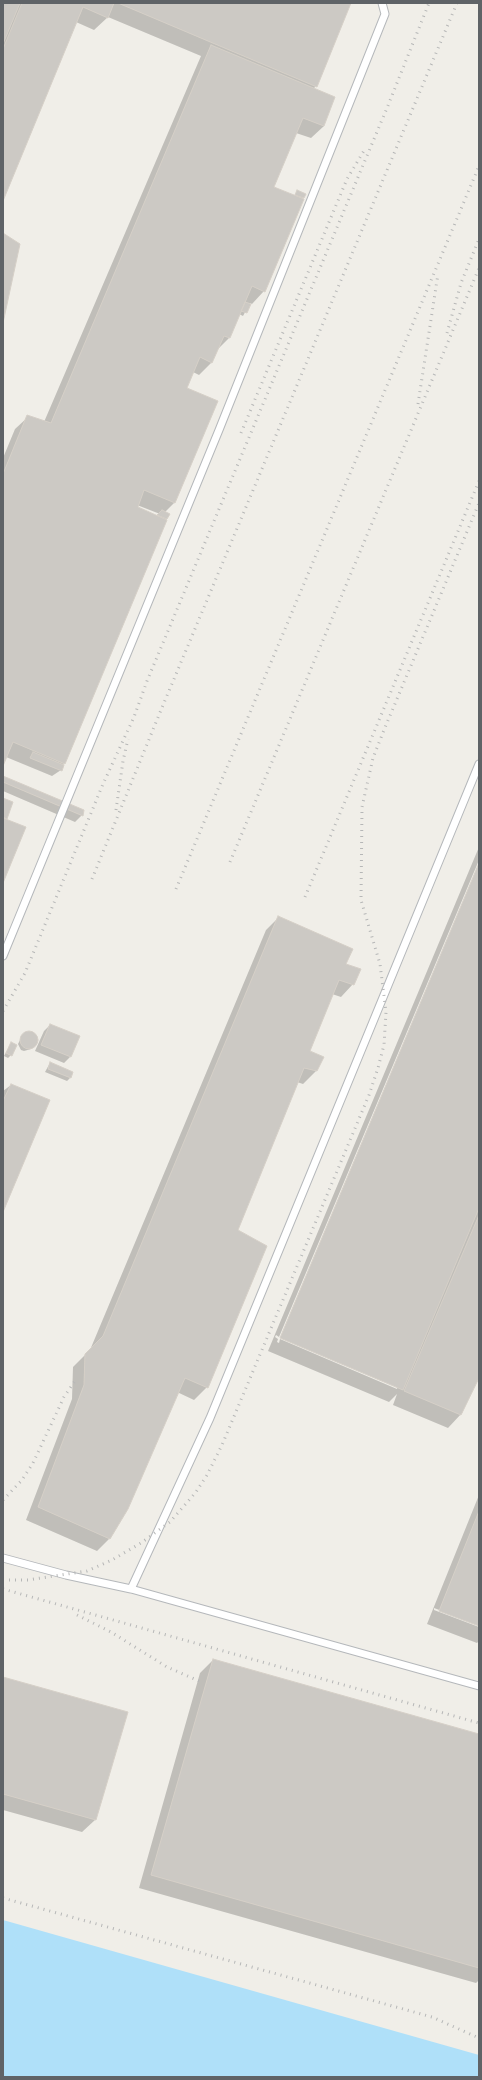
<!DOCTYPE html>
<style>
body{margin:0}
#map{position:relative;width:482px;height:2080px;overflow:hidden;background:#f0eee8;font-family:Commissioner,sans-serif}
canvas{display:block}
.frame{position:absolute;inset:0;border:4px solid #5f6367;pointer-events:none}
</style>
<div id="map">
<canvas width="482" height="2080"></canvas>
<div class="frame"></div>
</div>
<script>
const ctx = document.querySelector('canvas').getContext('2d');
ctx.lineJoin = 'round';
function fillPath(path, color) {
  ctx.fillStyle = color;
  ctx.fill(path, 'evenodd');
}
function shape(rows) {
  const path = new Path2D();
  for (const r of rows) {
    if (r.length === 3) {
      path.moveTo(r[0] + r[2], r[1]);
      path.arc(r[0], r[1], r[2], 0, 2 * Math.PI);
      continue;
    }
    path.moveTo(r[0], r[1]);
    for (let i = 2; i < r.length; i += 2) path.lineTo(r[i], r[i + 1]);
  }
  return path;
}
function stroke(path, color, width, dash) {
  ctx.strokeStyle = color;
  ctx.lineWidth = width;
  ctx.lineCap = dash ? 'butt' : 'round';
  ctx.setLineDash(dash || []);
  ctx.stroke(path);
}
const water = shape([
 [3,1920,479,2055,479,2077,3,2077]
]);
const shadow = shape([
 [3,3,348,3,314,89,324,126,311,138,296,133,273,187,294,196,298,191,304,194,264,291,252,304,250,303,243,316,239,314,229,338,216,351,212,362,199,375,193,372,185,389,175,502,164,513,167,518,64,763,61,770,52,776,6,757,3,763,3,458,15,429,28,417,44,422,201,56,108,17,94,30,76,22,3,198],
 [137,505,160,514,157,516,136,507],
 [3,777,82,815,75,822,3,791],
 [479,847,479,860,279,1337,276,1335,275,1337,278,1339,277,1342,279,1343,280,1339,397,1389,479,865,479,1376,462,1413,448,1428,393,1405,397,1394,389,1402,268,1351],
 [279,917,344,965,353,984,341,997,332,994,309,1052,316,1071,303,1084,297,1082,237,1230,207,1387,194,1400,177,1392,109,1539,97,1551,26,1520,72,1399,73,1367,90,1350,266,930],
 [50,1025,79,1036,70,1057,64,1063,35,1051,44,1031],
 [30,1032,37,1039,34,1046,31,1049,24,1051,21,1050,18,1044,21,1038],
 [11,1043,11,1055,8,1058,4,1056],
 [50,1063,72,1072,70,1078,67,1081,45,1072],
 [11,1085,3,1209,3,1091],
 [479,1495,479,1625,434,1608,434,1610,479,1627,479,1641,477,1643,427,1624],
 [213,1660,479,1735,479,1980,476,1983,139,1888,200,1673],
 [3,1678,95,1820,82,1832,3,1810]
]);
const building = shape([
 [3,3,20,3,3,44,3,3],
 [22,3,114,3,108,18,83,7,3,201,3,49,22,3],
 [118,3,351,3,317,87,118,3],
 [211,45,335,97,324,126,303,118,274,187,304,199,265,292,252,286,230,338,224,336,212,363,200,357,187,388,218,401,175,503,144,490,138,507,167,520,65,764,13,742,3,766,3,474,27,415,51,423,211,45],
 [297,190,306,194,304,198,295,195,297,190],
 [3,233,20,244,3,323,3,233],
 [245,302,251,304,247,313,241,311,245,302],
 [162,510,170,514,167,519,157,515,162,510],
 [33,752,64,765,62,771,30,758,33,752],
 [3,776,84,810,83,816,3,782,3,776],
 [3,798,13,802,7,819,3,817,3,798],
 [3,818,26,827,3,883,3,818],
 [479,863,479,1208,403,1390,280,1338,479,863],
 [278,916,353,949,346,964,361,969,354,985,339,980,310,1051,324,1057,317,1071,304,1068,238,1230,267,1246,208,1388,185,1378,128,1509,110,1539,38,1507,84,1385,85,1354,103,1336,278,916],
 [50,1024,80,1036,71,1057,41,1045,50,1024],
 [29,1040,9],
 [11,1042,17,1045,12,1056,6,1053,11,1042],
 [50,1062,73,1072,71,1078,48,1069,50,1062],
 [11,1084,50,1100,3,1212,3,1101,11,1084],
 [479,1215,479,1378,461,1415,404,1391,479,1215],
 [479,1511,479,1626,439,1611,479,1511],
 [213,1659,479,1734,479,1968,151,1875,213,1659],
 [3,1677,128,1712,96,1820,3,1794,3,1677]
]);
const lane = shape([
 [3,956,219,430,385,14,382,3],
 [3,1558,66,1575,131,1589,479,1686],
 [131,1589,210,1418,479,764]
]);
const rail = shape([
 [447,333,461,283,479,239],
 [418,404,438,274],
 [241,433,347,179,365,149],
 [116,810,123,761,128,739],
 [230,862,479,268],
 [92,879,161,710,457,3],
 [176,889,479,166],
 [305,897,479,481],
 [3,1011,25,973,103,784,134,717,147,681,387,108,429,3],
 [3,1500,22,1480,33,1463,64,1397,75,1381],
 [3,1580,28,1580,87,1571,112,1560,141,1543,170,1522,196,1492,207,1475,222,1445,369,1095,378,1068,384,1045,386,1012,380,964,361,900,362,807,373,758,384,730,479,503],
 [3,1589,479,1723],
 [77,1615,111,1632,167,1667,199,1681],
 [3,1898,432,2017,479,2038]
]);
fillPath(water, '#afe0f9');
fillPath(shadow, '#0003');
fillPath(building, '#ccc9c4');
stroke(building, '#d5cfc7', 1);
stroke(lane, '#b5b8bb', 9);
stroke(lane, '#fff', 7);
stroke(rail, '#b6b7b7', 3, [1, 5]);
</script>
